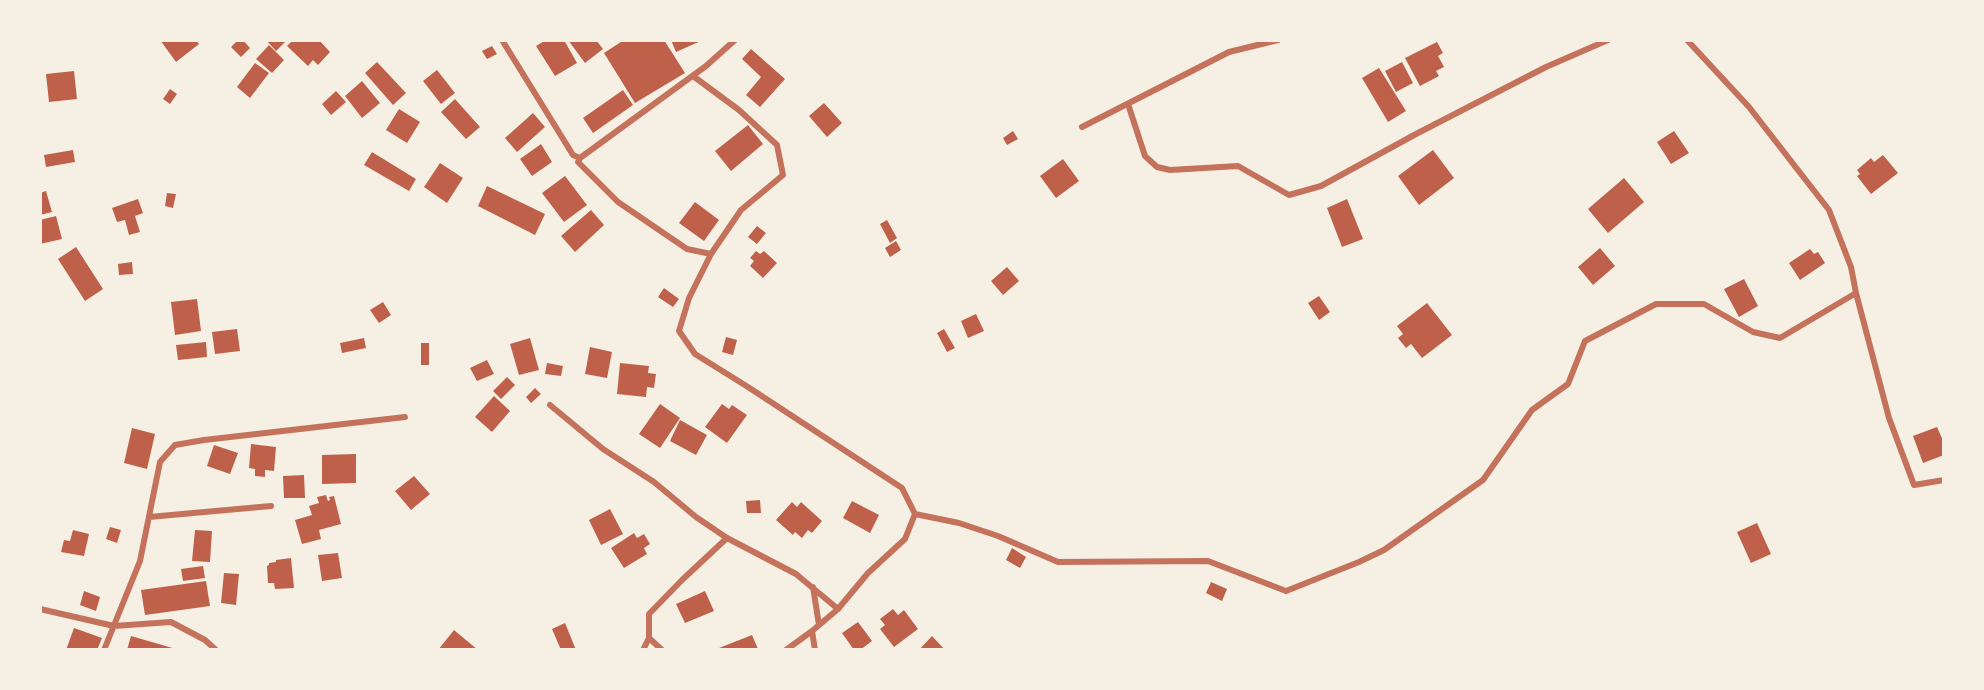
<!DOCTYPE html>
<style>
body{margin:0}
#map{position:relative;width:1984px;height:690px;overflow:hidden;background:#f6efe4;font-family:Roboto,sans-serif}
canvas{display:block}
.frame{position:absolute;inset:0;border:42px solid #f6efe4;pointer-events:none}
</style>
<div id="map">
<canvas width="1984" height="690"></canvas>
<div class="frame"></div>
</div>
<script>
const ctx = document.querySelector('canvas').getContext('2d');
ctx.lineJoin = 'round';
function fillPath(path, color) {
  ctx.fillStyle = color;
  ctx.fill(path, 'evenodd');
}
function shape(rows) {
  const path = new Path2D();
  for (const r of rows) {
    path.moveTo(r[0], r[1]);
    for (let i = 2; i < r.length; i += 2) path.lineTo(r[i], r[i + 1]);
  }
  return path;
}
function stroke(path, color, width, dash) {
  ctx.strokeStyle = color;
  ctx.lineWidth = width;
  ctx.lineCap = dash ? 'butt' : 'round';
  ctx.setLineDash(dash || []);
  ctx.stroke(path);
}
const building = shape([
 [160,40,196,40,199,44,176,62],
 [238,40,243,40,250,48,241,57,231,47],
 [266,40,287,40,276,51],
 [293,40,319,40,330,52,318,65,313,60,308,66,287,46],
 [546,40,564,40,577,63,555,76,536,46],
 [568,40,596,40,603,49,585,63],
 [624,40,664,40,685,73,635,103,604,53],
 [671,40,703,40,676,52],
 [1437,42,1443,53,1438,56,1444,67,1436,71,1439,76,1420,86,1405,58],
 [269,45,284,60,272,73,256,59],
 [492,46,497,54,487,59,482,51],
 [751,49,785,79,760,107,746,95,761,77,742,59],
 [377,62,406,93,393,105,365,73],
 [1402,62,1413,83,1396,92,1385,71],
 [255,63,269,73,250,98,237,87],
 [1379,68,1406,111,1388,122,1362,78],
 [437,70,455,93,441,104,423,81],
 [74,71,77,99,49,102,46,74],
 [362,81,380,103,362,118,345,96],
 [170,89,177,94,170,104,163,99],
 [623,90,633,105,593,133,583,118],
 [336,91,346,102,331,115,322,104],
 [455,99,480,127,466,139,441,112],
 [824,103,842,123,827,137,809,116],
 [399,109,420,122,407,143,386,130],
 [533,113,545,127,517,152,505,138],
 [748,125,763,144,731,171,715,151],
 [1013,131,1018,139,1007,145,1003,138],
 [1674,131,1689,153,1671,164,1657,142],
 [541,144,552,162,532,176,520,159],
 [73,150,75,162,46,167,44,155],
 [1433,150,1454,178,1419,205,1398,176],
 [372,152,416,179,409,191,364,165],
 [1883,155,1898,173,1871,194,1857,176,1860,174,1857,170,1871,158,1874,162],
 [1063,159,1079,181,1056,198,1040,176],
 [440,163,463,178,447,203,424,187],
 [565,176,587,205,564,222,542,193],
 [1624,178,1644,202,1608,233,1588,209],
 [487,186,545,214,535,235,478,206],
 [46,191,52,212,40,215,40,193],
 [167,193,176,194,173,208,165,206],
 [138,199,143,213,135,216,140,232,129,235,125,220,117,222,112,208],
 [1347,199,1363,239,1342,247,1327,208],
 [695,202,719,220,704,241,679,223],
 [591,210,604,225,575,252,561,236],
 [56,216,62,239,40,244,40,220],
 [887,220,897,238,890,243,880,224],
 [757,226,766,233,757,244,748,237],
 [896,241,901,250,890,257,885,248],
 [76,247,103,289,85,301,58,259],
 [1600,248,1615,266,1593,285,1578,267],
 [1810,249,1814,254,1818,252,1825,263,1800,280,1789,263],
 [756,251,760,254,764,251,777,263,763,278,750,266,754,261,750,258],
 [132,262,133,274,119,275,118,264],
 [1007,267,1019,281,1003,295,991,281],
 [1744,279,1758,306,1739,317,1724,289],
 [664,288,679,299,673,307,658,297],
 [1319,296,1330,312,1319,320,1308,303],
 [197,299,201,331,175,335,171,302],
 [383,302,391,315,379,323,370,310],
 [1427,303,1452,335,1422,358,1411,344,1406,348,1398,338,1403,334,1397,326],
 [976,314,984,331,968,338,961,321],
 [237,329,240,351,215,354,212,332],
 [944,329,955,348,947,352,937,333],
 [726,337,737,340,733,355,722,352],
 [364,338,366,348,342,353,340,343],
 [530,338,539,370,519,375,510,344],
 [206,342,207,357,178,360,176,345],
 [421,343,429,343,429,365,421,365],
 [590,347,612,352,607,378,585,374],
 [487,360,494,374,477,381,470,368],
 [547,363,563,366,561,376,545,374],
 [620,363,649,366,648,373,656,374,654,388,647,387,646,397,617,394],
 [507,377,515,385,501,399,493,391],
 [535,388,541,394,531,403,526,397],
 [494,396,510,411,492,432,475,417],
 [660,404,680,418,660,448,639,434],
 [722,404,729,409,732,405,747,415,727,443,705,427],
 [680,420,707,435,696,455,670,441],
 [1937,427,1944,443,1944,455,1923,463,1913,436],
 [132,428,155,434,147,469,124,463],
 [251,444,276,447,274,471,265,470,265,477,255,476,255,469,249,468],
 [214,445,238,453,230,474,207,466],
 [356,454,356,483,322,484,322,455],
 [304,475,305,498,284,498,283,476],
 [414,476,430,494,411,510,395,491],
 [326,495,328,501,330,500,329,497,334,496,341,524,319,530,321,539,302,544,295,520,312,515,309,506,319,503,317,497],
 [760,500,761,513,747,513,746,501],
 [852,501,879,515,870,533,843,518],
 [792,502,797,507,801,502,822,521,812,533,808,530,802,538,795,532,793,535,776,520],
 [610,509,623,534,601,545,589,520],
 [1757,523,1771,554,1751,563,1737,532],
 [110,527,121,530,117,543,106,539],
 [73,530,89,534,84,556,61,552,64,540,70,541],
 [195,530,212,531,210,562,192,561],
 [634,533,637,538,644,534,650,544,644,548,647,554,624,568,611,548],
 [1012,548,1026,557,1020,568,1006,560],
 [338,553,342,578,322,581,318,555],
 [291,558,294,588,275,589,274,583,268,583,267,566,269,565,269,563,276,562,276,560],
 [203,566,205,578,183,581,181,569],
 [224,573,239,574,236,605,221,603],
 [206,581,210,606,145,615,141,590],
 [1211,582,1227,589,1222,601,1206,593],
 [84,591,100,597,96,611,80,605],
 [705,591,714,611,685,623,676,604],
 [893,609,898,615,904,610,918,629,894,647,880,629,885,625,880,619],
 [858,622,872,641,860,650,854,650,842,633],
 [565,623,576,650,561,650,552,629],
 [74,628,102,638,97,650,66,650],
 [454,630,478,650,438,650],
 [752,635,758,649,756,650,714,650],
 [131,636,176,649,176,650,127,650],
 [932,636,945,650,919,650]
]);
const minor = shape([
 [502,40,573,155,580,158,706,66,735,40],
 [693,76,739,110,777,145,783,175,741,210,711,254,689,298,679,331,695,354,748,387,902,488,915,514,905,539,868,573,838,609,812,631,815,650],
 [1128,104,1145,156,1157,167,1170,170,1238,166,1289,195,1321,186,1416,134,1546,67,1608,40],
 [1082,127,1229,52,1278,40],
 [580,158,578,162,618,202,687,249,711,254],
 [1856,293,1889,418,1914,485,1944,480],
 [550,405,603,449,654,482,696,517,727,538,796,574,838,609],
 [915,514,959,523,998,536,1058,562,1208,561,1286,591,1359,562,1384,550,1483,480,1532,410,1568,384,1585,341,1656,304,1704,304,1753,332,1780,338,1856,293,1851,267,1829,210,1749,107,1687,40],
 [149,517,271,506],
 [813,587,819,625],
 [40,609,114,626,171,622,205,640,216,650],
 [649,638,649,614,682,580,727,538],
 [104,650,140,561,160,462,175,445,204,440,405,417],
 [643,650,649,638,662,650],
 [786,650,812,631]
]);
fillPath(building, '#bf614a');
stroke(minor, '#c5725c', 6);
</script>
